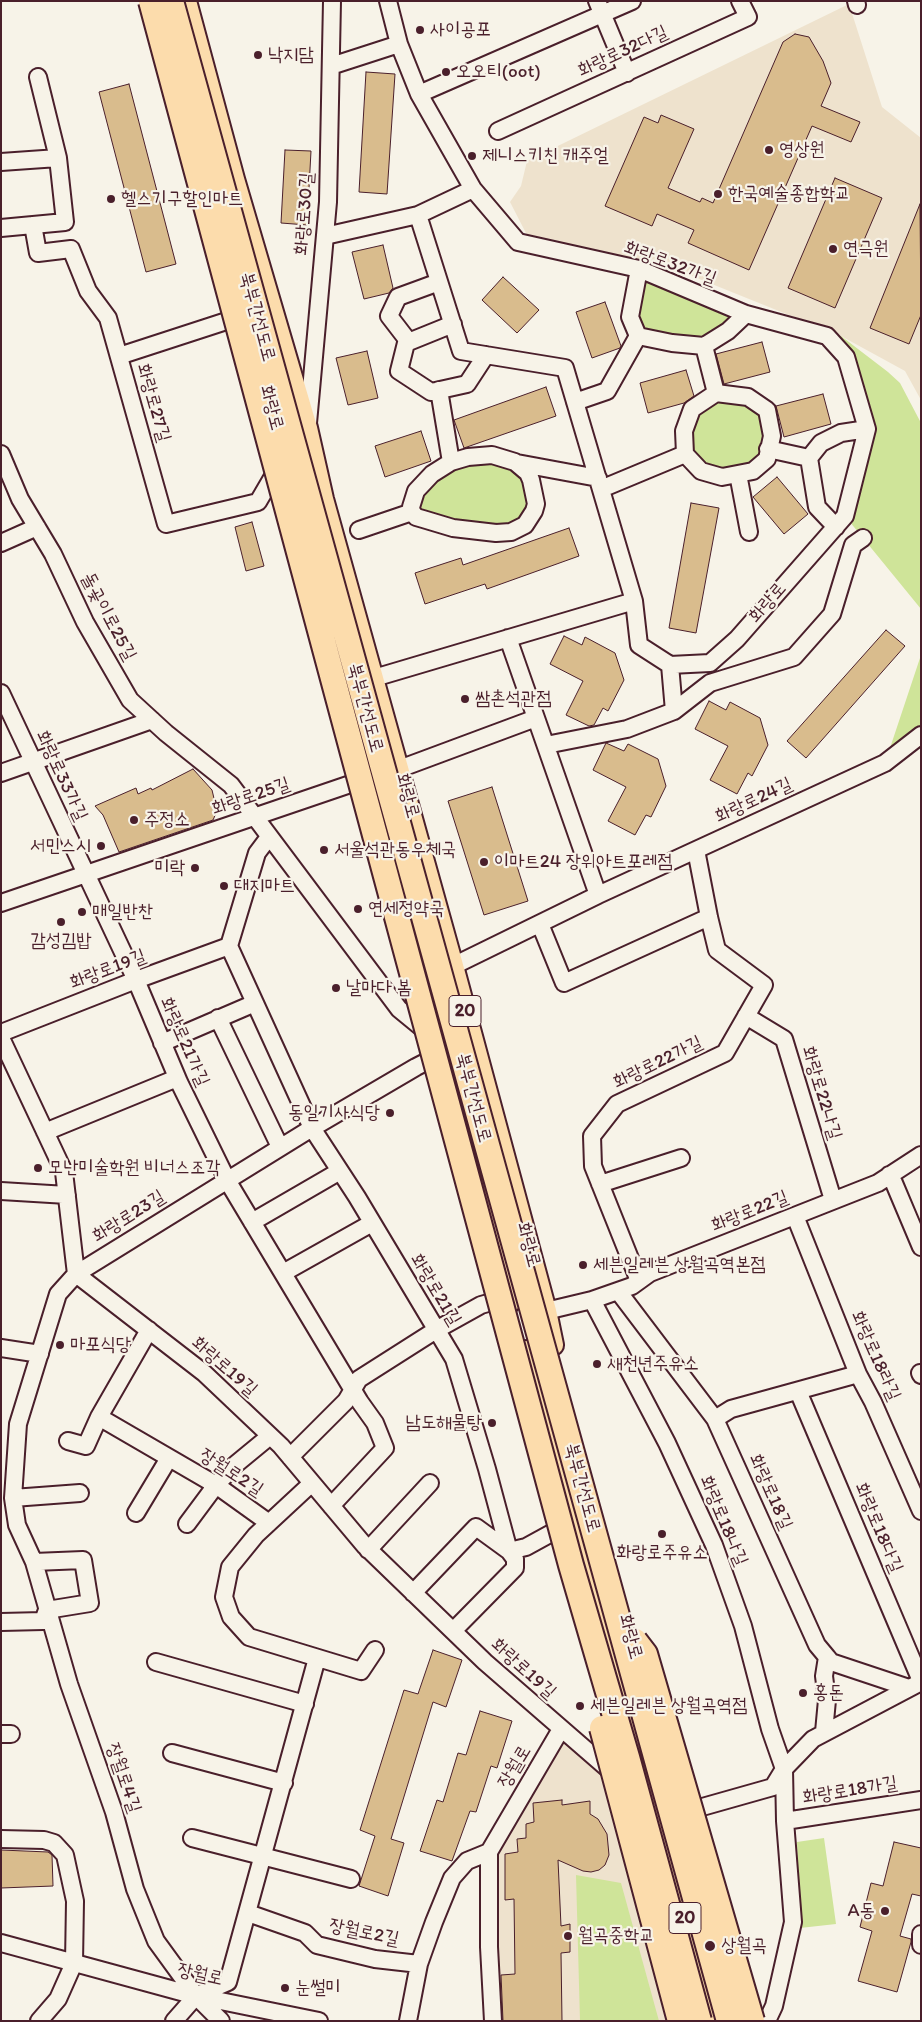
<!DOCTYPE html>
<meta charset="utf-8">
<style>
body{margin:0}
#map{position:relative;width:922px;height:2022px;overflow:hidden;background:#f7f3e8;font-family:Itim,sans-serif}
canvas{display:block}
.frame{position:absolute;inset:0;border:2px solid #4a1f2b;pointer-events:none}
</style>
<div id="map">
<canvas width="922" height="2022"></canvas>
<div class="frame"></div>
</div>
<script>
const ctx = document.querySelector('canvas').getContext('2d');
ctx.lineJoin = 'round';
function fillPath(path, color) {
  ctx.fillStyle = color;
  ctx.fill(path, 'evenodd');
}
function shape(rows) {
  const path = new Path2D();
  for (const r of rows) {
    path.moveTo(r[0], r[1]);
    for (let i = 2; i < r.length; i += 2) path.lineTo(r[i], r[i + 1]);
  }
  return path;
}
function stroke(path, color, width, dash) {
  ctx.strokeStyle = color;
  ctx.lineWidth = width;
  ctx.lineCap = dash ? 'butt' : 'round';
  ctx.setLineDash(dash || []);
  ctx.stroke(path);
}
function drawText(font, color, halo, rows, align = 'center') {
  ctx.font = font + ' Itim,"Poor Story",sans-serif';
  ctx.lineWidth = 4.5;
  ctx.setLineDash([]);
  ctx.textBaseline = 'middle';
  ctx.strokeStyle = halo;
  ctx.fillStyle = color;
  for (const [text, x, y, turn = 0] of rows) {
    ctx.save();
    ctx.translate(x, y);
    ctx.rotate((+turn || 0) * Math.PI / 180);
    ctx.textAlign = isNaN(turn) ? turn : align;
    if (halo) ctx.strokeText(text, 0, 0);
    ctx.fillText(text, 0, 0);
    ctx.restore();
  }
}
const built = shape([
 [849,4,882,107,921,138,921,400,905,371,841,336,677,270,528,237,510,202,521,186,527,161],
 [561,1729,597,1759,669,2021,494,2021,489,1852]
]);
const green = shape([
 [639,269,746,314,704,346,638,336,630,317],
 [827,336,841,336,888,372,900,383,921,423,921,609,845,516,867,429,846,357],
 [716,393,767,410,767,459,722,477,685,454,692,409],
 [476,456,522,468,535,496,525,525,478,530,411,507,416,491],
 [921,655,921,735,885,763],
 [824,1838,836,1924,800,1928,797,1842],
 [576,1875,621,1883,659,2021,580,2021]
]);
const building = shape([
 [795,34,809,37,823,61,831,83,821,106,860,122,851,142,812,126,749,270,688,243,694,230,657,214,652,226,605,206,644,117,658,123,661,115,694,129,668,188,700,202,702,198,713,203,783,42,795,34],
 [366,72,395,74,387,194,359,192,366,72],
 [129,84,176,264,146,272,99,92,129,84],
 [285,150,311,151,307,225,281,223,285,150],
 [835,178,882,198,835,308,788,288,835,178],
 [920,204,921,315,909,344,870,328,920,204],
 [383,245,393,288,389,293,364,299,352,252,383,245],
 [503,277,539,310,517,333,482,300,503,277],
 [605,302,621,346,620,348,592,358,576,312,605,302],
 [762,342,770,372,724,384,716,354,762,342],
 [367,351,378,398,348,405,336,358,367,351],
 [686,370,694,396,684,403,648,413,640,383,686,370],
 [546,387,556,416,464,448,454,420,546,387],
 [823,394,831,424,784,437,776,406,823,394],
 [421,431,431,461,385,477,375,446,421,431],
 [777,477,808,514,784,534,753,497,777,477],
 [691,503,719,508,696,633,669,628,691,503],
 [252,522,264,566,246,571,235,527,252,522],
 [569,528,579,556,487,589,485,584,425,604,415,573,461,558,463,565,569,528],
 [886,630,905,646,806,758,787,741,886,630],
 [564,636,582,645,585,637,615,653,624,680,608,711,603,708,594,725,589,726,566,715,583,681,550,664,564,636],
 [709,701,726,710,730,702,760,718,768,745,752,776,748,773,737,794,710,780,728,746,695,729,709,701],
 [606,743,624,751,628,744,658,759,666,786,651,817,646,815,635,835,608,821,626,787,593,770,606,743],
 [193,769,212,790,217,811,213,820,119,852,103,815,95,806,136,788,138,794,151,788,152,790,193,769],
 [492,787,528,901,484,915,448,801,492,787],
 [433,1650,462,1660,446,1707,433,1702,391,1839,404,1843,388,1896,359,1886,375,1836,360,1830,404,1690,418,1694,433,1650],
 [480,1711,512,1721,497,1768,491,1766,476,1812,470,1811,452,1861,420,1851,437,1800,443,1802,458,1753,466,1755,480,1711],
 [562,1800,562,1805,590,1801,590,1814,598,1819,607,1834,609,1855,605,1865,599,1870,591,1872,583,1871,558,1860,561,1926,570,1924,570,1952,561,1953,562,2021,503,2021,501,1975,515,1974,514,1899,505,1900,505,1854,518,1852,517,1839,526,1838,526,1824,534,1822,533,1803,562,1800],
 [894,1842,921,1848,921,1896,912,1894,900,1936,911,1939,911,1942,897,1992,858,1981,872,1931,860,1927,871,1883,883,1886,894,1842],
 [1,1850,48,1852,52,1855,53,1886,1,1888,1,1850]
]);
const minor = shape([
 [597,1,627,73],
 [856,1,857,5],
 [331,66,399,44],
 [419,94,632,1],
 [498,131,748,17,740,1],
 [1,162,58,158],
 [418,215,461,351,565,368,634,601],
 [33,225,38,253,71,249,88,291,108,318,166,524,258,502,279,466],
 [1,228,65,222,58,158,38,77],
 [325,236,418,215,473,189],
 [453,324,406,343,399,371,431,392,467,384,486,355],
 [638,336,630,317,639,269],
 [409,342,389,316,398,297,439,282],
 [704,346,728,331,746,314],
 [119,356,245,315],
 [439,390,451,462],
 [575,402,607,391,638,336,672,343,704,346,716,393],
 [308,423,328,202,332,1],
 [768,449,809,458,821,443,841,433,867,429],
 [1,454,20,499,53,554,85,622,130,700,166,733,231,785,399,1009,449,1050,416,1067,312,1128,76,1274,58,1294,18,1424,13,1498,17,1525,34,1562,69,1684,114,1812,135,1889,156,1941,196,1996,221,2021],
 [809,458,817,507,836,527],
 [517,463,598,478],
 [738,474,749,532],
 [601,489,685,454,701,471,722,477,753,471,767,459,772,436,767,410,748,397,716,393,692,409,684,431,685,454],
 [359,530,412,512,411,507,416,491,432,474,451,462,468,457,492,455,515,462,528,473,531,480,536,504,534,511,525,525,511,532,496,533,453,528,423,519,416,517,412,512],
 [1,543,37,527],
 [508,638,598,895],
 [670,665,674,711,710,683,794,657,832,614,853,545,863,538],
 [374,678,634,601,639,645,670,665,710,663,737,639,845,516,867,429,846,357,827,336,746,314,639,269,518,242,473,189,419,94,399,44,388,1],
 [1,693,136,980,179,1082,227,1180,360,1402,375,1423,385,1448,331,1506],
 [546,745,627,729,674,711],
 [399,769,536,718],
 [1,773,152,720],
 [269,837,257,853,229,946,312,1128,357,1197,454,1359,487,1469,509,1551],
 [1,903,371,777],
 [540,924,564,983,709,917],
 [453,966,598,895,885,763,921,735],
 [746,1016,784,1039,833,1200],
 [218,1018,280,1147],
 [1,1033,136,980,229,946],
 [1,1038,64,1172,76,1274,204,1373,281,1446,365,1546,485,1662,615,1775],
 [162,1043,255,1003],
 [45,1132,177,1078],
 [889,1175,894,1183,921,1247],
 [600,1184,681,1158],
 [1,1191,67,1195],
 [795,1216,858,1374,873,1402,921,1511],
 [252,1222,340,1171],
 [283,1273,372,1223],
 [639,1281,593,1166,592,1136,617,1104,725,1053,764,985,717,950,709,917,696,850],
 [618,1291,715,1419,817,1645,827,1657,824,1676,827,1700,824,1732],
 [592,1300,667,1443,714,1545,743,1626,770,1729,784,1769,785,1821,793,1922,774,2006,767,2021],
 [546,1311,592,1300,632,1286,650,1273,878,1183,921,1155],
 [1,1348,40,1354],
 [920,1373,921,1375],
 [798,1391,921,1681],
 [99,1417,216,1485,269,1523],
 [715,1419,731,1409,858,1374],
 [68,1441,86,1446,99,1417,149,1330],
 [290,1457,346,1401,359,1379,436,1330,481,1305,509,1297],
 [312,1483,256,1535,230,1567,224,1597,231,1617,249,1637,361,1671,375,1650],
 [13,1498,80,1493],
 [136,1513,169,1458],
 [187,1524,216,1485,236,1464,270,1436],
 [368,1550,430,1483],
 [509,1551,526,1547,568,1524],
 [413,1593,476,1527,509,1551,515,1559,515,1568,453,1631],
 [1,1622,43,1621,47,1610,90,1603,83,1560,34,1562],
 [827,1657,831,1662,909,1688],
 [156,1662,305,1704],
 [1,1734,11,1734],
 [172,1753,284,1783],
 [681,1813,773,1787,784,1769,813,1739,921,1682],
 [785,1821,921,1800],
 [192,1838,351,1879],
 [1,1839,44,1840,54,1843,65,1855,75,1901,74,1963,58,1999,39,2021],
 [248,1913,305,1933,317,1945,375,1959,419,1964],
 [921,1934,921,1945],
 [1,1943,196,1996,319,2021],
 [174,2021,196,1996,228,1982,317,1658],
 [408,2021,419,1964,434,1922,452,1878,467,1861,489,1852],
 [493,2021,489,1947,489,1852,561,1729]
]);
const major = shape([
 [186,1,234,179,307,428,323,499,453,966,546,1311,553,1345],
 [349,693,414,925],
 [468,1121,502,1248,510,1302],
 [526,1351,657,1816,712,2021]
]);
const highwayBridge = shape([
 [151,1,571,1565,627,1757,699,2021],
 [171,1,729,2021],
 [635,1641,645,1654,752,2021],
 [602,1728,680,2021]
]);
const markers = [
 [420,30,5,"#4a1f2b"],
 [258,55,5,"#4a1f2b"],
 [446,72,5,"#4a1f2b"],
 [769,150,5,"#4a1f2b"],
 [472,156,5,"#4a1f2b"],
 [718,194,5,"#4a1f2b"],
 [111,199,5,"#4a1f2b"],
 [833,249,5,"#4a1f2b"],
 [465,699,5,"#4a1f2b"],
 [134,820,5,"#4a1f2b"],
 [101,846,5,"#4a1f2b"],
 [324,850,5,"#4a1f2b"],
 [484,862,5,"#4a1f2b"],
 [195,868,5,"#4a1f2b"],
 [224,886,5,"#4a1f2b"],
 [358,909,5,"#4a1f2b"],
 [82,912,5,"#4a1f2b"],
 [61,922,5,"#4a1f2b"],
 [336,988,5,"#4a1f2b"],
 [390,1113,5,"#4a1f2b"],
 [38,1168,5,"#4a1f2b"],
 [583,1265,5,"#4a1f2b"],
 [60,1345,5,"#4a1f2b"],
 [597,1364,5,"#4a1f2b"],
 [492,1423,5,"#4a1f2b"],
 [662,1534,5,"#4a1f2b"],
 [803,1693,5,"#4a1f2b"],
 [580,1706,5,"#4a1f2b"],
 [885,1911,5,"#4a1f2b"],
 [568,1936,5,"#4a1f2b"],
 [710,1946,6,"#4a1f2b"],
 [285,1988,5,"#4a1f2b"]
];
const shields = [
 [465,1011,32],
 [685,1918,32]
];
const shieldNames = [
 ["20",465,1011],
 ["20",685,1918]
];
const poiNames = [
 ["사이공포",430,30],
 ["낙지담",268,55],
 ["오오티(oot)",456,72],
 ["영상원",779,150],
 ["제니스키친 캐주얼",482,156],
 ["한국예술종합학교",728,194],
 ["헬스기구할인마트",121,199],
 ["연극원",843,249],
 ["쌈촌석관점",475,699],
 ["주정소",144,820],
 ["서민스시",91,846,"right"],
 ["서울석관동우체국",334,850],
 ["이마트24 장위아트포레점",494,862],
 ["미락",185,868,"right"],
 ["대지마트",234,886],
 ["연세정약국",368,909],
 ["매일반찬",92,912],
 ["감성김밥",61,941,"center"],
 ["날마다 봄",346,988],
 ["동일기사식당",380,1113,"right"],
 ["모난미술학원 비너스조각",48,1168],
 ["세븐일레븐 상월곡역본점",593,1265],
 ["마포식당",70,1345],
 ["새천년주유소",607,1364],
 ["남도해물탕",482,1423,"right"],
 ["화랑로주유소",662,1553,"center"],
 ["홍돈",813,1693],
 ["세븐일레븐 상월곡역점",590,1706],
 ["A동",875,1911,"right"],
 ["월곡중학교",578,1936],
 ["상월곡",721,1946],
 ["눈썰미",295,1988]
];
const streetNames = [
 ["화랑로32다길",623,52,-25],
 ["화랑로30길",305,214,-86],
 ["화랑로32가길",670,264,20],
 ["북부간선도로",257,317,75],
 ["화랑로27길",153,403,74],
 ["화랑로",271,408,75],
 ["화랑로",768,603,-49],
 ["돌곶이로25길",108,617,62],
 ["북부간선도로",365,708,75],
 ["화랑로33가길",61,776,65],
 ["화랑로",407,796,75],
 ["화랑로25길",251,797,-19],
 ["화랑로24길",754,801,-25],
 ["화랑로19길",108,970,-21],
 ["화랑로21가길",184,1042,66],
 ["화랑로22가길",658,1063,-26],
 ["화랑로22나길",821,1093,73],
 ["북부간선도로",473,1098,75],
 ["화랑로22길",750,1212,-22],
 ["화랑로23길",129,1217,-32],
 ["화랑로",528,1245,75],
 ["화랑로21길",435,1290,59],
 ["화랑로18라길",875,1356,66],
 ["화랑로19길",224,1367,41],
 ["장월로2길",231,1473,33],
 ["북부간선도로",582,1488,75],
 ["화랑로18길",770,1492,66],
 ["화랑로18나길",723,1521,67],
 ["화랑로18다길",878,1528,67],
 ["화랑로",630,1637,75],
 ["화랑로19길",523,1669,42],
 ["장월로",515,1767,-59],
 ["장월로4길",123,1778,71],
 ["화랑로18가길",850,1791,-9],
 ["장월로2길",364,1933,12],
 ["장월로",200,1975,13]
];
fillPath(built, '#eee2cd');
fillPath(green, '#cfe499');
fillPath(building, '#d9bc8d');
stroke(building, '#4a1f2b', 1);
stroke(minor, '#4a1f2b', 20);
stroke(major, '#4a1f2b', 24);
stroke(minor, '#f7f3e8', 16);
stroke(major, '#fcdcac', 20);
stroke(highwayBridge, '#4a1f2b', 28, []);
stroke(highwayBridge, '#fcdcac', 24);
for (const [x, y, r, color] of markers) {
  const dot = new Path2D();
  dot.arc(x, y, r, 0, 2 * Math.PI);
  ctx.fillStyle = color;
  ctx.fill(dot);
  stroke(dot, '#f7f3e8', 2);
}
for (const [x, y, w] of shields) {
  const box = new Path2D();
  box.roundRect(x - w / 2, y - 15.5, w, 31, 4);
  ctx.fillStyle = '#f7f3e8';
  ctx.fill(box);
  stroke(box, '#4a1f2b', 1);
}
drawText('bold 18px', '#4a1f2b', null, shieldNames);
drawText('19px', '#4a1f2b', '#f7f3e8', poiNames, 'left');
drawText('19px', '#4a1f2b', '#f7f3e8', streetNames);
</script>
